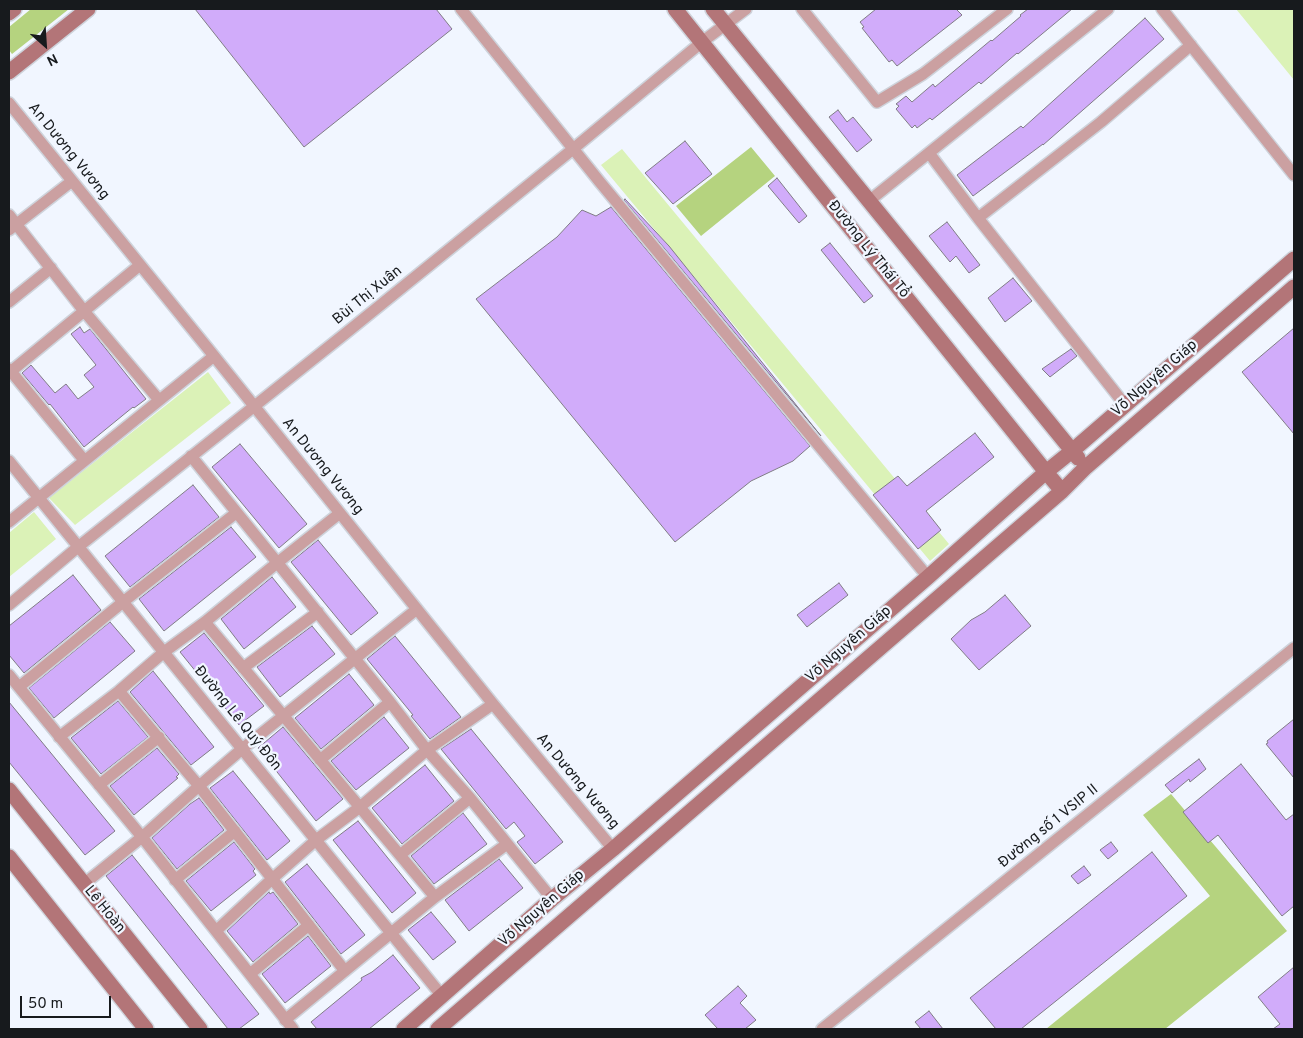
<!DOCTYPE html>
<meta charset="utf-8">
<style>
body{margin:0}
#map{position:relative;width:1303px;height:1038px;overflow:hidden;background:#f1f6ff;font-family:Overpass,sans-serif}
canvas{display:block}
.frame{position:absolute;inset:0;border:10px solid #171a1d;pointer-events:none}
.north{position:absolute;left:20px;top:20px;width:50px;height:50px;-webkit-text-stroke:4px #f1f6ff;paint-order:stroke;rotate:154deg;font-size:14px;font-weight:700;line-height:20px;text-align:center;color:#171a1d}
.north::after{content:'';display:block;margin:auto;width:18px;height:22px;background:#171a1d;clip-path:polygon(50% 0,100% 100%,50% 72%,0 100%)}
.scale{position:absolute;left:20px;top:996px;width:91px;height:22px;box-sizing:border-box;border:2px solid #171a1d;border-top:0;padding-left:6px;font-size:15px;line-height:18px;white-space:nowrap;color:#171a1d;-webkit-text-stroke:4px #f1f6ff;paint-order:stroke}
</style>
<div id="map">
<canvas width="1303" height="1038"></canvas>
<div class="frame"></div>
<div class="north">N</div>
<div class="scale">50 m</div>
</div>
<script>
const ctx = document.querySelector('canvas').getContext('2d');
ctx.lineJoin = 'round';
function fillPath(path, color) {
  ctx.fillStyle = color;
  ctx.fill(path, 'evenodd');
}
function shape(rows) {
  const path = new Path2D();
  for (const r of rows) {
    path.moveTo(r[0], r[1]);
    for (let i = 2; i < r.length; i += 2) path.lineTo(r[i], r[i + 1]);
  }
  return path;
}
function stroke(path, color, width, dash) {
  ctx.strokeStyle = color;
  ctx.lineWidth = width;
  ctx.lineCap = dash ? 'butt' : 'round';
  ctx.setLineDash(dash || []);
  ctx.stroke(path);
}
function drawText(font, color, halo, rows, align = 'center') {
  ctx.font = font + ' Overpass,sans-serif';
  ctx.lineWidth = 4.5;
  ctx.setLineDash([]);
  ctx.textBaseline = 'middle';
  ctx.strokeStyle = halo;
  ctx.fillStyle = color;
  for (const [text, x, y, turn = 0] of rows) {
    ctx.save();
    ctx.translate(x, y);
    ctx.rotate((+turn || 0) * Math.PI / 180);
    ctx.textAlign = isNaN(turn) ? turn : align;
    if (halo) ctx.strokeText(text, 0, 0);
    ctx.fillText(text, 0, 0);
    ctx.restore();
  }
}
const green = shape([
 [1236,9,1294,9,1294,80],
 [622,149,949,544,930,561,601,165],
 [208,372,231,403,75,525,49,498],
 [34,512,56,539,9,577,9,533]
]);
const forest = shape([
 [31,9,69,9,12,54,9,50,9,27],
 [751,147,775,176,701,236,676,206],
 [1171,794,1287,931,1165,1029,1046,1029,1210,896,1143,815]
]);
const building = shape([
 [195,9,436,9,452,29,304,147,195,9],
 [876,9,956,9,962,15,897,66,892,60,889,62,862,28,864,27,860,22,876,9],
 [1028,9,1072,9,1018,54,1017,53,981,84,979,82,932,120,930,118,917,128,915,125,912,128,896,109,899,106,896,104,906,96,912,102,933,84,935,87,991,40,992,41,1021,16,1020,15,1028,9],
 [1145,18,1164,39,1043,145,1043,144,973,196,957,175,1021,126,1023,128,1145,18],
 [838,110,847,122,853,117,872,140,857,152,829,117,838,110],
 [685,141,712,174,673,204,645,173,685,141],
 [777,178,807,216,799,223,768,186,777,178],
 [625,199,669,246,821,436,624,200,625,199],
 [611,207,810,446,793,461,751,481,675,542,476,299,557,237,582,210,596,216,611,207],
 [947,222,980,265,969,273,956,256,950,262,929,236,947,222],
 [830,243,873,296,864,303,821,250,830,243],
 [1013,278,1032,301,1005,322,988,298,1013,278],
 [80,327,84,333,90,329,146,399,134,408,133,407,84,447,50,404,49,405,22,373,31,365,55,393,66,384,78,399,94,387,84,375,96,365,71,334,80,327],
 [1294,328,1294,434,1242,372,1294,328],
 [1071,349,1077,356,1050,377,1042,369,1071,349],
 [975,433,994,457,926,511,941,530,918,549,873,495,898,476,907,486,975,433],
 [240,444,307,524,279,548,212,467,240,444],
 [193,485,219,517,130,587,105,556,193,485],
 [231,527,256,557,164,631,139,599,231,527],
 [318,540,378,613,351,635,291,562,318,540],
 [73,575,101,610,24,673,9,655,9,626,73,575],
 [272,577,296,607,244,649,221,619,272,577],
 [839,583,848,595,807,627,797,615,839,583],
 [1005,595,1031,626,979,670,951,639,971,620,985,612,1005,595],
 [110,622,135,651,54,718,29,688,110,622],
 [312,626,335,654,280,697,257,667,312,626],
 [204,633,264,706,239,725,180,652,204,633],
 [395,636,461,717,430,739,411,716,413,715,367,659,395,636],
 [153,671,214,747,191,765,130,692,153,671],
 [349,674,374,705,321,749,295,718,349,674],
 [118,701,148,737,101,774,71,738,118,701],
 [9,702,115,831,85,855,9,762,9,702],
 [384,717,409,748,356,790,331,761,384,717],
 [1294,719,1294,778,1266,744,1268,743,1267,741,1294,719],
 [283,727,343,799,316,821,258,748,283,727],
 [471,729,563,842,535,864,517,842,525,836,514,822,506,829,441,749,471,729],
 [157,748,179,774,176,777,178,778,134,815,110,786,157,748],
 [1199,759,1206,769,1190,782,1189,779,1172,793,1165,785,1199,759],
 [1241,764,1286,820,1294,814,1294,906,1282,916,1218,835,1208,843,1183,812,1241,764],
 [425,765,454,801,402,844,372,808,425,765],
 [233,771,290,841,267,860,210,788,233,771],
 [199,798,224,830,177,869,152,838,190,804,199,798],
 [463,813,487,844,434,884,411,856,463,813],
 [358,821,416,893,392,913,333,840,358,821],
 [234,842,255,869,253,871,256,875,211,911,186,881,234,842],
 [1111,842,1118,851,1108,859,1100,850,1111,842],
 [1152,852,1187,896,1021,1029,996,1029,970,998,1152,852],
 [132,855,259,1014,239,1029,228,1029,106,876,132,855],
 [499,859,523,888,469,931,445,900,499,859],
 [307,864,365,935,341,954,285,882,307,864],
 [1084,866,1091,875,1078,884,1071,876,1084,866],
 [269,892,270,894,273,892,298,924,253,962,227,931,269,892],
 [431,912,456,942,433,960,408,930,431,912],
 [308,936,331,966,285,1003,262,974,308,936],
 [393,955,420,988,369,1029,317,1029,311,1022,362,980,361,978,372,972,393,955],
 [1294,967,1294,1029,1273,1029,1280,1024,1258,997,1294,967],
 [738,986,747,996,740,1003,756,1020,745,1029,718,1029,705,1015,738,986],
 [929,1011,943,1029,921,1029,915,1022,929,1011]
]);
const street = shape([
 [461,9,599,181,928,577],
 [802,9,877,102,923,74,1007,9],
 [1162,9,1294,175],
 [9,103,214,356,493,704,613,849],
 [929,153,978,218],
 [869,201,1108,9],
 [9,215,84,311,159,400],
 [9,230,72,181],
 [9,302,51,268],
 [9,369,84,460],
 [9,373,140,265],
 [1125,405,978,218,1101,122,1191,45],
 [191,456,390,702,427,750,470,798,552,899],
 [9,461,442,996],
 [9,522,214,356],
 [9,605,78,547,346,333,573,149,702,42,746,9],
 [205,622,435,897],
 [243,668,318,612],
 [9,675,142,837,293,1029],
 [19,687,123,602,236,513],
 [119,691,199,786,345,971],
 [59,737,119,691,164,652,205,622,277,563,340,513],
 [320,760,390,702],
 [99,785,159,737],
 [400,855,470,798],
 [175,880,235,831],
 [84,884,142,837,199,786,242,749,417,609],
 [216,931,272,879,316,840,360,807,427,750,493,704],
 [250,974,309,925],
 [285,1020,435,897,507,844],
 [822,1029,1294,648]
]);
const secondary = shape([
 [675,9,1046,472,1062,491],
 [713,9,1078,458],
 [9,13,14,9],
 [9,72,88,9],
 [9,790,200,1029],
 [9,857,146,1029],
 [404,1029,552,899,613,849,928,577,1046,472,1072,451,1294,259],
 [438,1029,1062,491,1086,467,1294,287]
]);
const streetNames = [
 ["An Dương Vương",68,152,51],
 ["Đường Lý Thái Tổ",868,250,51],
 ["Bùi Thị Xuân",368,296,-39],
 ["Võ Nguyên Giáp",1155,379,-41],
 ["An Dương Vương",322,467,51],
 ["Võ Nguyên Giáp",849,645,-41],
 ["Đường Lê Quý Đôn",237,719,51],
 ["An Dương Vương",577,782,50],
 ["Đường số 1 VSIP II",1049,827,-39],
 ["Võ Nguyên Giáp",542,909,-41],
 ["Lê Hoàn",104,910,51]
];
fillPath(green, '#dbf2b7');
fillPath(forest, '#b5d37f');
fillPath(building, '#d1acfa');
stroke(building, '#807c86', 1);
stroke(street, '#ced3db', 14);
stroke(secondary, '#ced3db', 18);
stroke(street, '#cba0a1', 11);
stroke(secondary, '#b37578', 15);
drawText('15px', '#171a1d', '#f1f6ff', streetNames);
</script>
